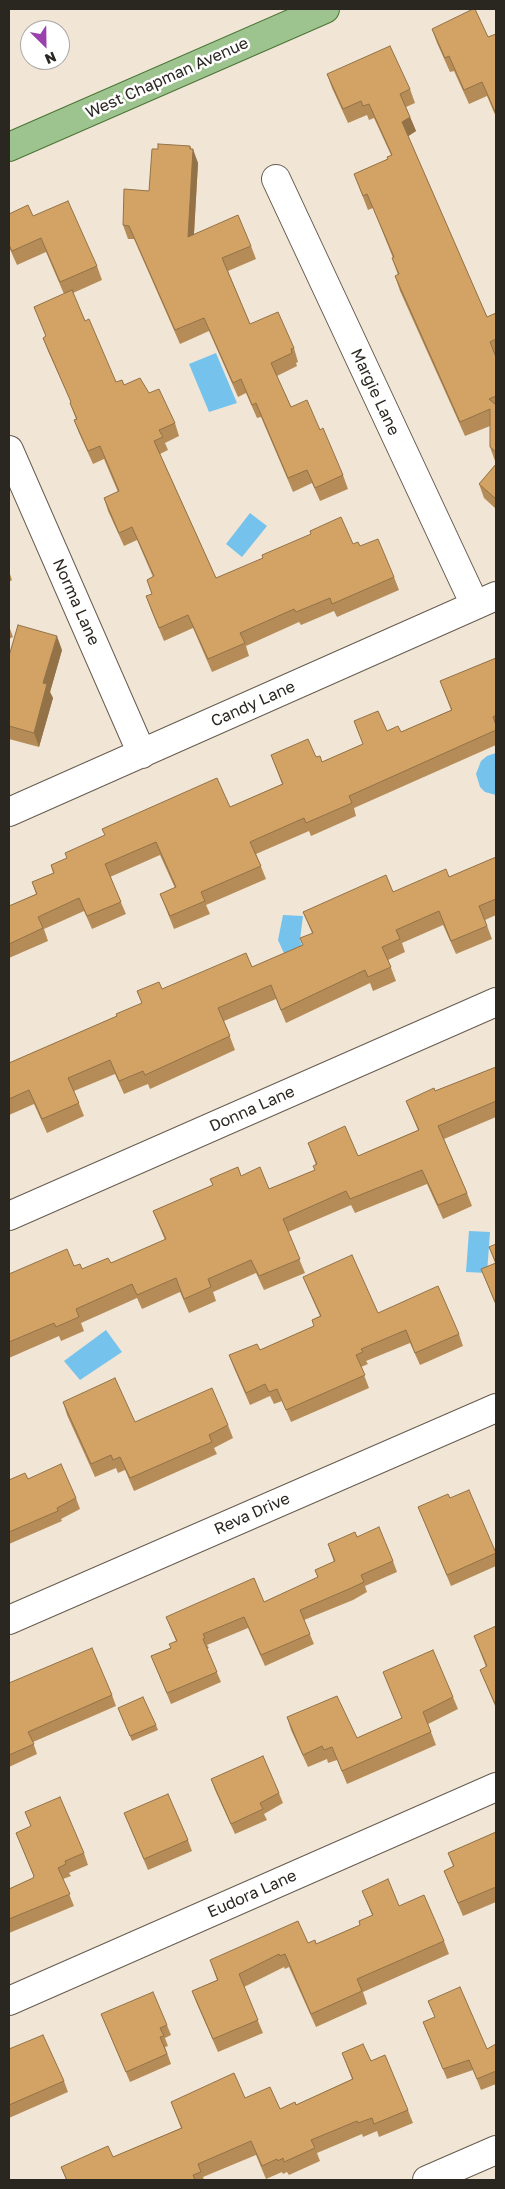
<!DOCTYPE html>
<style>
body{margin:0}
#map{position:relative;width:505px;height:2189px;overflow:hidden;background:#f1e5d6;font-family:"Golos Text",sans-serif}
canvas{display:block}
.frame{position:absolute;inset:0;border:10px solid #2a2620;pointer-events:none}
.north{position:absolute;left:20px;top:20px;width:50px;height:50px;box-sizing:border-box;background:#fff;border:1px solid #aaa8a6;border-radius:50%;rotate:157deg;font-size:14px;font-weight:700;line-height:20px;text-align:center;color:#2a2620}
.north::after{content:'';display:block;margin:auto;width:18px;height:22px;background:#9942ae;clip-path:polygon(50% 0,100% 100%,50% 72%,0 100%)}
</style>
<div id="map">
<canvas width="505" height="2189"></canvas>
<div class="frame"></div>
<div class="north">N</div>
</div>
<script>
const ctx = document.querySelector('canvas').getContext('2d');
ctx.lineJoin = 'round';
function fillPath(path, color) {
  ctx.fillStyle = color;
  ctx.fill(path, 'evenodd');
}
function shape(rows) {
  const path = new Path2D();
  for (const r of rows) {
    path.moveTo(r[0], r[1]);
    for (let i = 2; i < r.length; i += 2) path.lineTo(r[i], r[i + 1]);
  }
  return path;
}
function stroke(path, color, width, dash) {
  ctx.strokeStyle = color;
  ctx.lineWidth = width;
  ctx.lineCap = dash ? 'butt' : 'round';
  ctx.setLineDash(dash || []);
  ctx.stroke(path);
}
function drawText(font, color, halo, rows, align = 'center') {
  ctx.font = font + ' "Golos Text",sans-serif';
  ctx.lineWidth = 5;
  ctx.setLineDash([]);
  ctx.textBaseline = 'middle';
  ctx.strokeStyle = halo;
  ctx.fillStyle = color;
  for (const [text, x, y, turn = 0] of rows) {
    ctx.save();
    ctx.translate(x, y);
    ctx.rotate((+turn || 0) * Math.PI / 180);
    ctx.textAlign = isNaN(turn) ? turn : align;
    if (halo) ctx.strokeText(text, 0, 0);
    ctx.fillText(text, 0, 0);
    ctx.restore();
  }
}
const water = shape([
 [216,353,237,403,209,412,189,364],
 [250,513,267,526,242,557,226,544],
 [496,753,496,795,485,792,480,787,476,774,481,761,487,756],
 [283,915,303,916,300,940,304,951,287,960,278,940],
 [469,1231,490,1232,487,1273,466,1272],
 [106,1330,122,1352,80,1380,64,1361]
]);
const street = shape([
 [276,179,475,605],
 [9,450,142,754],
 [9,812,496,596],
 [9,1216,496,1002],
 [9,1620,496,1408],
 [9,2001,496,1787],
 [427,2180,496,2150]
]);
const primary = shape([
 [9,147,325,9]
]);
const wall = shape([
 [432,29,488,37,496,34,496,117,487,96,469,104,454,71,450,72,437,43],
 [327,74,410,89,415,103,406,107,416,131,408,136,487,317,496,313,496,462,495,461,490,447,490,426,465,436,400,291,395,276,398,275,392,258,393,258,373,208,368,210,354,174,388,159,391,155,374,118,369,120,367,115,348,123,332,88],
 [158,149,191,149,198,163,194,234,251,246,256,259,228,271,250,324,294,348,298,362,296,363,297,366,277,376,291,407,320,430,343,475,348,489,320,501,312,483,293,492,261,417,257,418,246,393,238,397,209,331,180,344,134,239,128,239,123,225,149,191],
 [9,214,33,216,97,266,102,280,73,293,85,321,116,382,149,393,175,423,179,436,165,443,168,450,160,454,216,578,353,544,360,546,394,577,399,590,337,617,334,611,301,625,299,622,246,646,249,656,212,672,193,628,164,641,151,610,146,596,152,594,147,580,153,577,137,540,124,546,108,511,104,498,118,492,104,459,93,464,79,433,74,420,76,419,70,403,71,402,48,351,43,338,46,337,34,307,64,294,46,252,17,265,9,247],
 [496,464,496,509,484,498,479,484],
 [9,571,12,580,9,582],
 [9,626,13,637,9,639],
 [62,650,50,692,53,698,39,747,9,739,9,656],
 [496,658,496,745,354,808,356,816,311,836,309,831,256,854,266,879,206,905,210,914,174,929,160,894,175,888,160,855,110,877,126,914,92,929,84,911,44,929,48,941,9,958,9,906,36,894,32,882,53,873,51,865,230,807,282,784,271,755,316,757,322,762,363,744,354,721,387,731,401,732,451,710,440,681],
 [496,857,496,915,485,920,492,939,456,954,443,925,402,943,405,952,388,960,396,981,373,991,370,983,286,1023,276,999,224,1021,235,1050,150,1089,148,1084,124,1094,115,1074,74,1091,84,1116,47,1133,34,1104,9,1115,9,1063,117,1016,142,1003,137,991,162,989,252,967,303,945,312,933,303,912,393,892,449,877],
 [496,1067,496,1117,444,1139,467,1193,472,1206,443,1219,427,1184,355,1213,351,1205,288,1232,305,1273,264,1290,256,1273,213,1292,216,1301,189,1313,180,1292,142,1309,137,1298,81,1323,84,1331,61,1341,59,1336,9,1358,9,1274,74,1266,82,1269,111,1263,165,1240,153,1211,213,1185,210,1179,241,1176,269,1189,315,1170,316,1165,308,1143,358,1156,418,1130,406,1101,435,1091],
 [496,1244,496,1306,481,1269,495,1263,489,1247],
 [303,1277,378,1313,459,1334,463,1346,420,1365,410,1343,366,1361,368,1364,361,1367,369,1388,291,1422,282,1401,274,1404,270,1396,250,1405,234,1368,229,1355,260,1350,314,1326,312,1320,320,1316,308,1289],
 [63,1402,135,1422,228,1425,233,1438,214,1448,217,1454,134,1491,125,1470,118,1473,116,1468,95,1477,67,1415],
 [28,1479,76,1498,80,1509,61,1519,62,1521,9,1544,9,1480],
 [450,1498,496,1553,496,1566,451,1586,418,1507],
 [357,1537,393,1561,397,1572,365,1586,367,1592,353,1600,304,1620,314,1644,265,1666,248,1628,207,1645,209,1648,207,1649,221,1682,171,1704,151,1656,170,1648,176,1641,166,1617,264,1602,318,1578,315,1570,334,1562,328,1544],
 [496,1626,496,1708,480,1670,486,1667,474,1636],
 [383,1672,453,1697,458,1709,428,1724,436,1745,347,1784,337,1760,328,1763,327,1759,308,1767,291,1730,287,1717,357,1738,402,1718],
 [9,1683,112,1695,116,1706,33,1742,37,1754,9,1767],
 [120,1713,156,1725,158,1730,132,1741],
 [211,1779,279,1793,283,1803,264,1814,267,1820,235,1834,215,1790],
 [25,1812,84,1853,88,1865,69,1873,71,1876,63,1879,74,1906,9,1933,9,1889,33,1878,34,1877,16,1833,31,1827],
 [124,1813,188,1840,192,1851,148,1870],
 [496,1832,496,1902,463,1916,449,1883,444,1871,453,1866,448,1853],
 [362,1891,399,1906,444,1941,449,1954,363,1992,367,2004,316,2027,289,1967,285,1969,284,1967,244,1987,263,2033,218,2052,197,2004,192,1991,217,1980,210,1960,308,1943,316,1944,360,1925,372,1915],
 [428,2001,487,2049,496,2044,496,2084,481,2090,473,2070,447,2079,423,2022,435,2017],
 [101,2014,167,2025,171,2035,165,2038,168,2046,165,2047,171,2064,130,2082],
 [9,2049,64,2081,68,2092,9,2118],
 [342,2053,371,2061,408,2110,413,2123,379,2137,377,2131,363,2137,362,2134,317,2153,320,2161,289,2175,287,2172,283,2174,282,2172,266,2179,256,2155,203,2177,204,2180,66,2180,61,2167,113,2157,181,2128,171,2102,245,2098,280,2109,296,2105,352,2079]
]);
const shadedWall = shape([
 [410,117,416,131,407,137,402,122],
 [190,146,193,154,193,149,198,163,193,250,188,237],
 [57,636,62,650,50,692,53,698,39,747,34,733,43,683]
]);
const building = shape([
 [473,9,475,9,488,37,496,34,496,114,482,82,464,90,449,56,445,58,432,29,473,9],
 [390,46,410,89,400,94,410,117,402,122,487,317,496,313,496,339,490,342,496,357,496,396,489,399,496,405,496,452,490,447,490,409,460,422,395,276,399,274,392,258,394,257,367,194,363,196,354,174,388,159,387,157,392,155,369,104,363,106,361,101,343,109,327,74,390,46],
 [158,144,190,146,190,149,193,149,188,237,238,215,251,246,222,258,250,324,278,312,294,348,291,349,292,353,271,363,291,407,307,400,320,430,323,428,343,475,315,488,307,470,288,478,256,403,252,405,241,379,233,383,204,318,175,330,129,226,123,225,124,189,149,191,152,149,158,149,158,144],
 [68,201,97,266,60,282,41,238,12,251,9,245,9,214,28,205,33,216,68,201],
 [72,290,85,321,89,319,116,382,122,380,124,385,140,378,149,393,159,389,175,423,159,430,163,437,154,441,216,578,263,558,262,555,311,534,310,531,341,517,353,544,358,542,360,546,378,539,394,577,332,604,330,598,296,612,294,609,240,633,245,643,208,659,188,615,159,628,146,596,152,594,147,580,154,576,132,527,119,533,104,498,119,491,100,446,88,451,74,420,77,419,70,403,71,402,43,338,46,336,34,307,72,290],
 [496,464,496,499,479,484,496,464],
 [18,625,57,636,43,683,47,684,34,733,9,726,9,656,18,625],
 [496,658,496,715,493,717,496,725,496,730,349,796,352,803,306,823,304,818,250,842,261,866,201,892,205,901,170,916,160,894,176,887,156,842,105,864,121,902,87,916,79,898,38,917,43,928,9,944,9,906,37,894,32,882,54,873,51,865,67,858,65,853,105,835,102,829,217,778,230,807,283,784,271,755,308,739,316,757,320,756,322,762,363,744,354,721,378,711,387,731,398,726,401,732,452,710,440,681,496,658],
 [496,857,496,899,479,906,487,926,451,941,439,911,396,930,400,939,382,947,391,967,368,977,365,970,281,1010,271,985,218,1008,230,1036,145,1075,143,1071,119,1081,110,1060,68,1078,79,1103,42,1119,29,1090,9,1099,9,1063,117,1016,116,1014,142,1003,137,991,159,982,162,989,246,953,252,967,303,945,300,938,313,933,303,912,386,875,393,892,446,869,449,877,496,857],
 [496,1067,496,1101,438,1126,467,1193,438,1205,422,1170,350,1199,346,1191,283,1219,300,1259,259,1276,251,1260,208,1279,211,1287,184,1299,176,1278,137,1295,132,1284,76,1309,79,1317,56,1327,54,1323,9,1342,9,1274,67,1249,74,1266,80,1264,82,1269,108,1258,111,1263,166,1239,153,1211,213,1185,210,1179,238,1167,241,1176,260,1167,269,1189,315,1170,313,1166,317,1164,308,1143,345,1126,358,1156,419,1130,406,1101,434,1088,435,1091,496,1067],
 [496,1244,496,1304,481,1269,496,1263,489,1247,496,1244],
 [352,1255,378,1313,438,1286,459,1334,415,1353,406,1330,361,1349,363,1352,356,1355,365,1375,286,1410,277,1389,269,1392,265,1384,246,1393,229,1355,257,1344,260,1350,314,1326,312,1320,321,1316,303,1277,352,1255],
 [115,1378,135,1422,212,1388,228,1425,209,1435,212,1442,130,1478,120,1457,113,1460,111,1455,91,1464,63,1402,115,1378],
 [61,1464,76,1498,57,1508,58,1511,9,1532,9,1480,25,1473,28,1479,61,1464],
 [469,1490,496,1553,447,1575,418,1507,448,1494,450,1498,469,1490],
 [379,1527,393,1561,361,1575,364,1582,349,1589,300,1610,310,1634,261,1655,244,1617,203,1634,205,1638,203,1639,217,1672,167,1693,151,1656,171,1648,169,1644,177,1641,166,1617,254,1578,264,1602,318,1577,315,1570,335,1561,328,1544,355,1532,357,1537,379,1527],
 [496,1626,496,1706,480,1670,487,1666,474,1636,496,1626],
 [92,1648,112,1695,28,1732,34,1744,9,1755,9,1683,92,1648],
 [433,1650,453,1697,423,1712,431,1732,342,1771,332,1747,324,1750,322,1746,303,1755,287,1717,337,1696,357,1738,402,1718,383,1672,433,1650],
 [143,1697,156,1725,130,1736,118,1708,143,1697],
 [263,1756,279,1793,260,1803,263,1809,231,1824,211,1779,263,1756],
 [168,1794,188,1840,144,1859,124,1813,168,1794],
 [60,1797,84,1853,65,1861,66,1864,58,1868,70,1894,9,1919,9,1889,33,1878,34,1876,16,1833,31,1826,25,1812,60,1797],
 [496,1832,496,1887,458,1903,444,1871,454,1866,448,1853,496,1832],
 [388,1879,399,1906,424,1895,444,1941,357,1979,362,1991,311,2014,285,1954,280,1956,279,1954,239,1974,258,2020,213,2039,192,1991,218,1980,210,1960,298,1921,308,1943,315,1940,316,1944,360,1925,359,1921,373,1915,362,1891,388,1879],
 [460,1987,487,2049,496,2044,496,2071,477,2079,469,2060,443,2069,423,2022,435,2017,428,2001,460,1987],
 [153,1992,167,2025,160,2028,164,2036,160,2037,167,2054,126,2072,101,2014,153,1992],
 [43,2035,64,2081,9,2105,9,2049,43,2035],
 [363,2044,371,2061,385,2055,408,2110,374,2124,372,2118,358,2123,357,2121,311,2140,315,2148,284,2162,283,2158,278,2161,277,2159,262,2166,251,2141,198,2164,201,2172,193,2175,195,2180,67,2180,61,2167,108,2146,113,2157,182,2128,171,2102,234,2073,245,2098,270,2087,280,2109,295,2102,296,2105,353,2079,342,2053,363,2044]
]);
const streetNames = [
 ["West Chapman Avenue",167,78,-24],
 ["Margie Lane",375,392,65],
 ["Norma Lane",76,602,66],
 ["Candy Lane",253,704,-24],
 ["Donna Lane",252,1109,-24],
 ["Reva Drive",252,1514,-24],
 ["Eudora Lane",252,1894,-24]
];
fillPath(water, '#75c3ec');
stroke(street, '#665b4e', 30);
stroke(primary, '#4a7336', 30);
stroke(street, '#fff', 28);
stroke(primary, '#9dc48e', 28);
fillPath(wall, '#b58c57');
fillPath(shadedWall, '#937247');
fillPath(building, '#d2a365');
stroke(building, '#937247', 1);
drawText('16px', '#2a2620', '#fff', streetNames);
</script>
